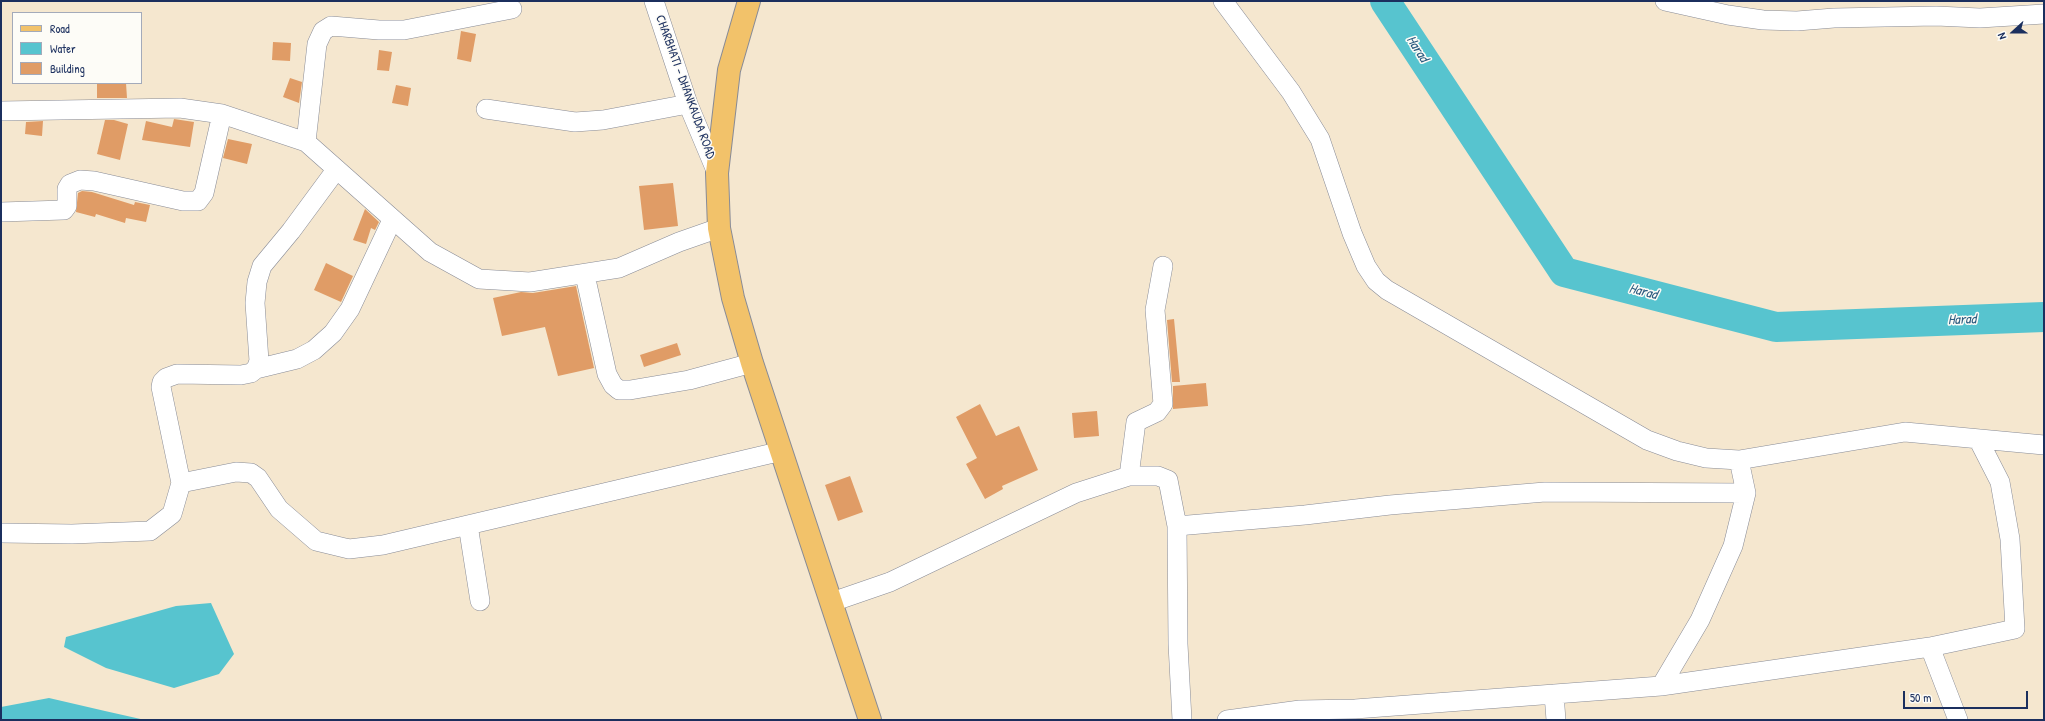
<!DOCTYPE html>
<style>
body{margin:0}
#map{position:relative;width:2045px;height:721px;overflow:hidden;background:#f5e7cf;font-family:"Patrick Hand",sans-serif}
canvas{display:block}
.frame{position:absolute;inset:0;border:2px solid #1b2f5e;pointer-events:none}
.legend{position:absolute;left:12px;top:12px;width:130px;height:72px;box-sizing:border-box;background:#fdfcf7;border:1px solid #a3aaba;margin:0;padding:5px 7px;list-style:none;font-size:12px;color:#1b2f5e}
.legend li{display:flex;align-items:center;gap:8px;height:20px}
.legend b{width:20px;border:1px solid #a3aaba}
.north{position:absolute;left:1993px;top:12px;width:40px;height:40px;-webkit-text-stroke:3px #fdfcf7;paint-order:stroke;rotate:249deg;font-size:11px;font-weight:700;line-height:16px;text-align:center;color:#1b2f5e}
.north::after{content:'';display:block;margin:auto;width:14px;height:18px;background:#1b2f5e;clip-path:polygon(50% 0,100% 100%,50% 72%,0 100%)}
.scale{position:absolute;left:1903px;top:691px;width:125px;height:18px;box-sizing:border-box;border:2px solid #1b2f5e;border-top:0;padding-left:5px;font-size:12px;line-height:14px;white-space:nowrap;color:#1b2f5e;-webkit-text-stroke:3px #fdfcf7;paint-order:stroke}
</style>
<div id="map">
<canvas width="2045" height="721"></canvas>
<div class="frame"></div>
<ul class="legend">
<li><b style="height:5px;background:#f2c26a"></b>Road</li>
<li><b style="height:11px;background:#57c4cf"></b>Water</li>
<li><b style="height:11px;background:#e09c66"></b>Building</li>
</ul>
<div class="north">N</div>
<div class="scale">50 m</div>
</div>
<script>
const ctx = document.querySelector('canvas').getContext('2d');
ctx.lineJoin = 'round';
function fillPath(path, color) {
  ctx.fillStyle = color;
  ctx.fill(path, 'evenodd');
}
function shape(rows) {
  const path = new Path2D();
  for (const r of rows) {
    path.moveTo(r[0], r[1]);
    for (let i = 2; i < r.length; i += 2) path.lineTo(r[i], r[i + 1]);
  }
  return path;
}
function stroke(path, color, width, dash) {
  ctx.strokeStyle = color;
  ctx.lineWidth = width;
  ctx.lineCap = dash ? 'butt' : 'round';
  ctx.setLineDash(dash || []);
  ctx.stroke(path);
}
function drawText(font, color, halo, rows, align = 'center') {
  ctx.font = font + ' "Patrick Hand",sans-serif';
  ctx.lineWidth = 3;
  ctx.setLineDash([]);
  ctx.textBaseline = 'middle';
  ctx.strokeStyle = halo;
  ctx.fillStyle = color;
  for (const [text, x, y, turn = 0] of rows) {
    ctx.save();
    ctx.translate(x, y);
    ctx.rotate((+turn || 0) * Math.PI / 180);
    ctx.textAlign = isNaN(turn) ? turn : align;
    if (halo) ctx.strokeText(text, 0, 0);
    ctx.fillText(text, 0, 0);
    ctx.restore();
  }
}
const water = shape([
 [211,603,234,654,219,674,174,688,106,668,64,647,66,637,176,606],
 [49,698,105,711,145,720,1,720,1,707]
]);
const river = shape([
 [1385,1,1564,272,1776,327,2044,317]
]);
const building = shape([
 [461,31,476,34,471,62,457,59],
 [273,42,291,43,290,61,272,60],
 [379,50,392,52,389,71,377,70],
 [290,78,302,82,299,103,283,97],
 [97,83,126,83,127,98,97,98],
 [396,85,411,88,408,106,392,103],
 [174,119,194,122,190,147,142,140,146,121,172,127],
 [105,120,114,120,128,124,120,160,97,154],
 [43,121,42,136,25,134,26,122],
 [228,139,252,144,247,164,223,158],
 [673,183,678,226,644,230,639,186],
 [82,191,92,192,134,205,135,202,150,205,146,222,126,218,125,223,96,214,95,217,76,212,78,193],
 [365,209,379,222,375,230,371,228,366,244,353,240],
 [326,263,353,276,341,302,314,290],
 [576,286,594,368,558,376,545,327,502,336,493,298,521,292,533,293],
 [1174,319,1180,382,1172,382,1167,320],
 [677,343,681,355,644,367,640,355],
 [1206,383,1208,406,1173,409,1173,386],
 [980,404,996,436,1019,426,1038,470,1002,486,1003,489,985,499,966,464,977,458,956,417],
 [1097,411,1099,436,1074,438,1072,413],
 [850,476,863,512,838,521,825,485]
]);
const minor = shape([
 [654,1,688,104,717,173],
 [1223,1,1291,92,1320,139,1352,233,1366,266,1376,281,1387,290,1647,440,1677,451,1706,458,1739,460,1905,432,2044,445],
 [1665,1,1728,15,1763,20,1797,21,1834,18,1936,16,1980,18,2044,14],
 [486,109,575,122,603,120,688,104],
 [1,111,180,108,222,114,306,142,430,252,479,279,530,282,619,268,679,242,719,228],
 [306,142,317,44,323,31,331,26,379,30,404,30,512,9],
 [1,212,64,210,67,206,67,189,70,184,80,180,94,181,183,201,198,201,204,193,222,114],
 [585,275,607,374,613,385,619,390,630,390,689,380,752,363],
 [256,369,297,359,314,350,333,333,350,309,392,220],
 [1129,476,1136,422,1157,412,1163,404,1155,310,1163,266],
 [181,483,161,387,162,382,166,378,177,374,241,375,251,373,256,369,259,361,255,303,257,282,262,266,291,231,336,170],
 [468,525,480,601],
 [1177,526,1305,515,1390,505,1545,492,1746,493],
 [1,533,72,534,150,531,172,514,181,483,236,472,251,473,258,478,279,509,316,541,349,549,383,545,782,451],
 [832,602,890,582,1076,493,1129,476,1158,476,1168,480,1177,526,1178,644,1182,720],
 [1930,647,1958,720],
 [1661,686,1700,620,1733,546,1746,493,1739,460],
 [1554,694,1556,720],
 [1227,720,1300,710,1355,709,1661,686,1930,647,2015,629,2010,539,2000,482,1978,439]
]);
const major = shape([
 [749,1,729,70,717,173,719,228,733,298,752,363,870,720]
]);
const streetNames = [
 ["CHARBHATI - DHANKAUDA ROAD",685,87,70]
];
const waterNames = [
 ["Harad",1417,49,57],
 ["Harad",1643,292,14],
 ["Harad",1962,320,-2]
];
fillPath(water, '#57c4cf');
stroke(river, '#57c4cf', 30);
fillPath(building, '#e09c66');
stroke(minor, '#888b96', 20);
stroke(major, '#888b96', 24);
stroke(minor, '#fff', 19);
stroke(major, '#f2c26a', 22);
drawText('13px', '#1b2f5e', '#fdfcf7', streetNames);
drawText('italic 14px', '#2d5c80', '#fdfcf7', waterNames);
</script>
